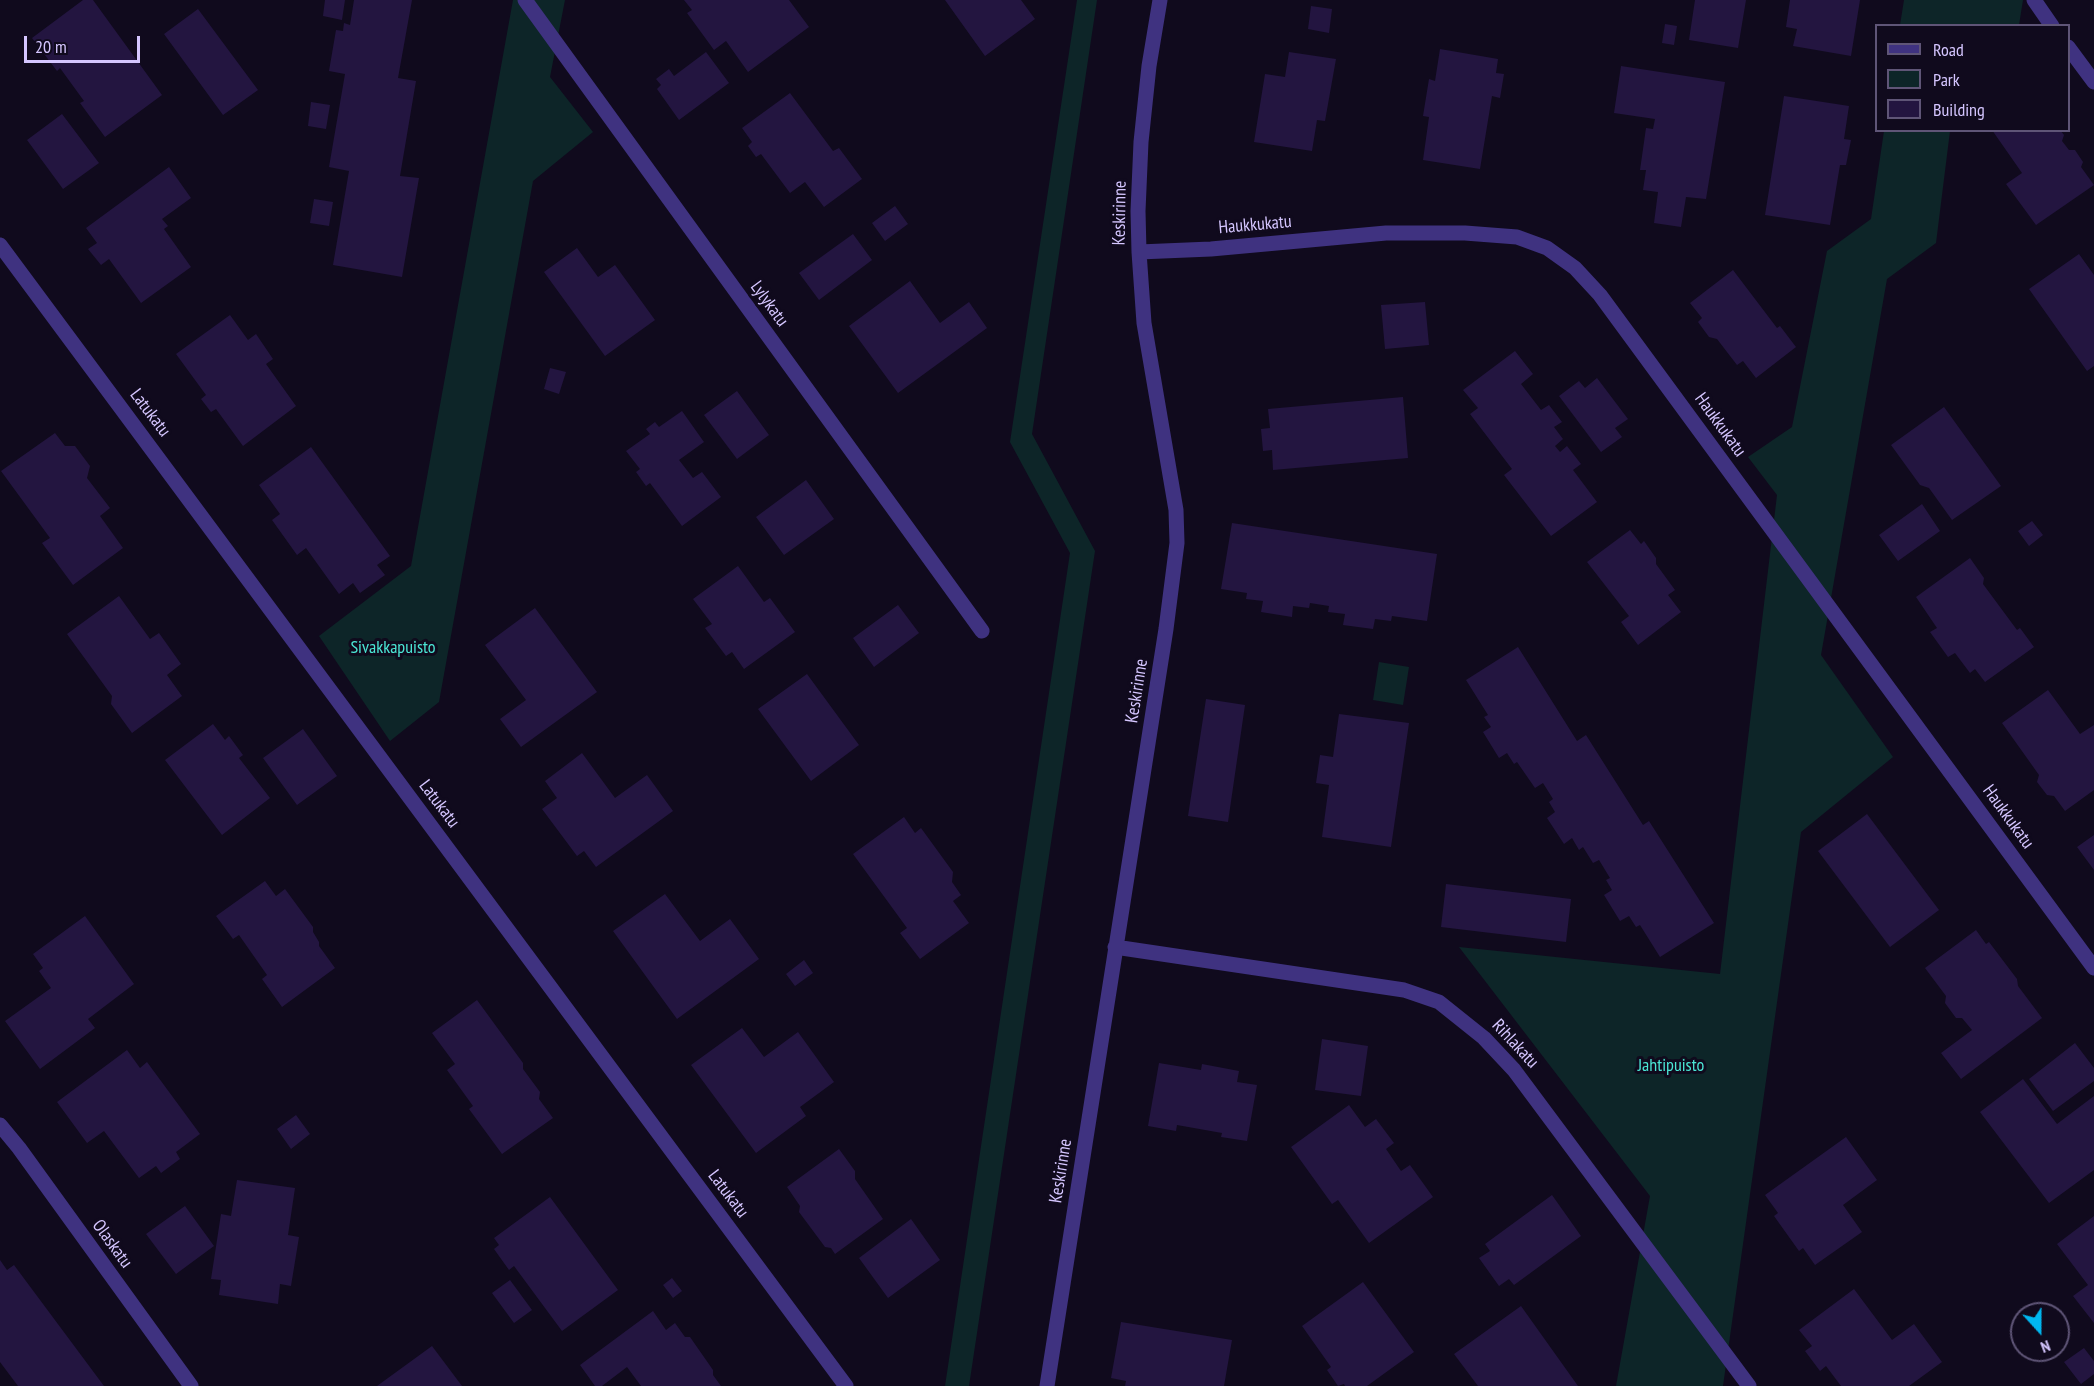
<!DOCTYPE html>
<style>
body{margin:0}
#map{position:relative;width:2094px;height:1386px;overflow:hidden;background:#100a1d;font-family:"PT Sans Narrow",sans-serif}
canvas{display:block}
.legend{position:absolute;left:1875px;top:24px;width:195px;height:108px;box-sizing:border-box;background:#100a1d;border:2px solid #5f5577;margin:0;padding:8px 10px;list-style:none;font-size:18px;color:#d5c6ff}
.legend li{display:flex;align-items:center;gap:12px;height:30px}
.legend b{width:30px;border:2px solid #5f5577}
.north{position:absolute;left:2010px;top:1302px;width:60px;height:60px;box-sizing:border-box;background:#100a1d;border:2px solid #5f5577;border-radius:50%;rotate:159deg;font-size:16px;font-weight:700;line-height:24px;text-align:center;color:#d5c6ff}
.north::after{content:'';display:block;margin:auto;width:21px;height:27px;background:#00b8f1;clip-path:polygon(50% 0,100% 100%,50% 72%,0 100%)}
.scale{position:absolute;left:24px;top:36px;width:116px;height:27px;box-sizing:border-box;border:3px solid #d5c6ff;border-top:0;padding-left:8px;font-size:18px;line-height:21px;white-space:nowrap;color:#d5c6ff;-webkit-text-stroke:4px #100a1d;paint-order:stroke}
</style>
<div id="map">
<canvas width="2094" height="1386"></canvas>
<ul class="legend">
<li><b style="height:8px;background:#3f3280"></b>Road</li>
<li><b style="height:16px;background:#0d2528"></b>Park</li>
<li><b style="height:16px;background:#231540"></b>Building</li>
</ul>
<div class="north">N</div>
<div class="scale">20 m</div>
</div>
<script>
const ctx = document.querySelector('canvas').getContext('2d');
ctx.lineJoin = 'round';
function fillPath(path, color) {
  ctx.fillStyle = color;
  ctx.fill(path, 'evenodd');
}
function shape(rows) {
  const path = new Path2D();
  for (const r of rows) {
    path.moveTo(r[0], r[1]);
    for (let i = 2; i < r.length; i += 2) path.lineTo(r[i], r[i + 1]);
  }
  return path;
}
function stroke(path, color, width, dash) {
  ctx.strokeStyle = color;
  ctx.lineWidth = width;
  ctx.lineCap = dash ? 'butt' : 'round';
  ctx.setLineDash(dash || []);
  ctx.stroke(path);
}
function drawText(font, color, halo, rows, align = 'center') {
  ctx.font = font + ' "PT Sans Narrow",sans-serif';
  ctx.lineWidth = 6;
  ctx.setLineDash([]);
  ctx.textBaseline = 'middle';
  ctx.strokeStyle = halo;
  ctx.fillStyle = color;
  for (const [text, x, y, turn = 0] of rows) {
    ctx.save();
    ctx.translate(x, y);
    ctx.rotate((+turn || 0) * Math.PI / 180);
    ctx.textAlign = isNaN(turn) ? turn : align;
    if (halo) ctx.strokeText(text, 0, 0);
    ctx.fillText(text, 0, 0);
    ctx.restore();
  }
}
const green = shape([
 [513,0,565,0,550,77,593,132,533,181,439,702,390,741,319,636,411,566],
 [1077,0,1097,0,1032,434,1095,551,969,1386,945,1386,1070,553,1010,442],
 [1904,0,2023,0,2019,25,1900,25],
 [1884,131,1950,131,1936,243,1887,279,1821,655,1893,757,1801,832,1723,1386,1616,1386,1650,1196,1459,947,1720,974,1777,495,1748,457,1792,427,1827,251,1871,219],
 [1379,662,1409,667,1403,705,1373,700]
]);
const building = shape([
 [83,0,93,0,162,95,105,137,80,103,84,101,60,68,57,71,32,38],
 [325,0,345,0,342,20,323,16],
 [354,0,412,0,398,78,416,81,400,176,419,178,402,277,333,265,349,171,329,167,345,74,329,71,336,30,343,31,344,23,350,25],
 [684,0,789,0,809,27,748,72,726,41,714,50,687,13,692,10],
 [945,0,1021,0,1035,19,985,56],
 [1695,0,1746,0,1738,48,1689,40],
 [1790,0,1860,0,1851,56,1793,46,1797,29,1786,27],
 [1311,6,1332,9,1329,33,1308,29],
 [198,9,258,90,223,115,164,34],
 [1665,24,1677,26,1674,45,1662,43],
 [1440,49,1498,59,1496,73,1504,74,1500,98,1492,96,1480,169,1423,160,1429,117,1423,116,1429,79,1435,81],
 [706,52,729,83,679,120,657,89,661,85,656,79,669,69,674,76],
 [1289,52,1336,59,1325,121,1317,120,1312,151,1254,142,1265,74,1285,77],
 [1621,66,1725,82,1706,199,1686,197,1681,227,1654,223,1658,192,1643,190,1646,170,1640,170,1646,128,1653,129,1655,119,1614,113],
 [790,93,833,151,839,148,862,179,824,207,805,182,790,193,761,154,756,157,748,146,752,142,742,128],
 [1784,96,1849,106,1844,139,1851,140,1846,165,1840,165,1830,225,1765,215],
 [311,102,330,105,326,129,308,126],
 [62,114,99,163,63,189,27,140],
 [1992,130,2060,130,2064,135,2062,141,2069,150,2075,150,2083,162,2081,167,2094,185,2036,225,2006,184,2022,173],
 [169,167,191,198,162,219,168,226,164,229,191,267,141,303,109,259,101,265,88,249,97,243,86,228],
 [314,199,333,202,329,226,310,223],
 [895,206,908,224,885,241,872,223],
 [853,234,872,260,819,300,799,273],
 [577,248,598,277,615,265,655,320,605,356,544,272],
 [2079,254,2094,275,2094,366,2087,371,2029,289],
 [1733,270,1777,328,1780,326,1796,347,1756,378,1743,361,1737,365,1717,339,1709,337,1698,322,1702,318,1690,303],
 [910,281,940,323,969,302,987,328,898,393,849,326],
 [1425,302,1429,345,1385,349,1381,305],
 [230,315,248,340,256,334,273,359,266,364,296,406,243,446,216,409,211,412,201,399,206,395,176,354],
 [1515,351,1533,374,1521,384,1541,410,1549,405,1562,422,1554,427,1563,439,1555,446,1560,452,1567,446,1581,464,1573,470,1597,502,1551,536,1504,475,1512,469,1470,414,1478,408,1463,390],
 [550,368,566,372,559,394,544,389],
 [1597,378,1628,419,1615,428,1622,437,1601,452,1559,396,1579,381,1585,388],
 [737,391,769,435,737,459,704,415],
 [1403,397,1408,458,1273,470,1272,450,1263,451,1261,429,1270,428,1268,409],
 [1944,407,2001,486,1952,520,1929,488,1920,485,1891,445],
 [682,411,704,442,679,460,693,478,702,472,721,497,682,526,650,483,646,486,636,472,640,469,626,451,650,434,646,429,655,422,659,427],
 [55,433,65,446,75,446,90,466,87,478,110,508,100,516,123,548,73,585,42,543,50,538,1,471],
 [311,447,390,556,377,565,385,575,360,593,353,583,339,594,306,548,297,555,272,520,280,514,259,485],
 [806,480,834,519,784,555,756,517],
 [1922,504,1940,531,1898,561,1879,535],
 [2032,521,2043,535,2029,546,2018,531],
 [1232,523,1437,554,1427,621,1392,616,1391,621,1375,619,1373,629,1343,625,1345,614,1328,612,1329,606,1310,603,1309,608,1293,606,1292,617,1261,612,1263,601,1246,599,1247,593,1221,589],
 [1630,530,1641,544,1644,541,1656,558,1656,564,1675,590,1668,595,1681,612,1638,645,1621,622,1629,616,1587,562],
 [1970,558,1984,578,1983,584,2017,630,2020,628,2034,647,1985,682,1975,669,1970,673,1955,653,1948,657,1930,632,1937,628,1916,597],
 [738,566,764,602,770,598,795,632,744,669,732,652,726,656,705,628,712,624,693,599],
 [119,596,150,639,159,633,181,664,167,675,182,696,132,733,111,704,112,696,67,634],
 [898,605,919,633,874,667,853,638],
 [535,608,597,692,521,747,500,719,526,700,485,645],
 [1518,647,1577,741,1586,735,1643,825,1649,821,1714,923,1660,957,1640,925,1636,927,1629,916,1620,921,1604,895,1612,890,1606,880,1610,878,1599,860,1593,863,1583,847,1579,850,1572,838,1564,844,1547,818,1555,812,1549,802,1553,799,1543,783,1535,788,1517,762,1514,764,1507,753,1499,758,1483,732,1491,727,1484,717,1488,715,1466,680],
 [807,674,859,745,811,781,758,709],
 [2048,690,2080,734,2094,725,2094,790,2065,811,2054,796,2047,795,2037,782,2039,775,2002,723],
 [1206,699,1245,705,1228,822,1188,816],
 [1339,714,1409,723,1391,847,1322,837,1329,785,1316,783,1320,755,1333,757],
 [213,724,225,740,229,736,243,755,239,758,270,798,222,835,165,760],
 [303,729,337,776,297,805,263,758],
 [582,753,615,798,647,775,673,811,596,867,584,851,577,856,542,809,557,798,545,781],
 [1867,814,1939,910,1890,947,1818,851],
 [904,817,915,833,921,828,953,872,952,882,961,895,953,901,969,923,920,959,900,933,907,928,853,854],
 [2094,835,2094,870,2077,847],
 [265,881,276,896,285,889,313,927,313,932,319,942,319,946,335,968,282,1007,262,979,267,975,239,935,233,939,216,916],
 [1446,884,1571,899,1566,942,1441,927],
 [665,894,700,941,730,919,759,959,677,1019,613,931],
 [85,916,134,984,88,1019,95,1028,40,1069,5,1021,51,988,39,971,43,968,33,954],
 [1976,930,1986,944,1989,942,2017,979,2018,986,2042,1018,1961,1079,1941,1053,1972,1030,1962,1018,1956,1018,1945,1003,1946,996,1925,968],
 [804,960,813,973,795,986,786,974],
 [477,1000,523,1063,523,1069,540,1092,539,1099,553,1118,502,1154,469,1109,473,1106,447,1070,455,1064,432,1033],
 [742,1028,764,1057,798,1032,834,1082,800,1107,806,1116,756,1153,691,1065],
 [1322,1039,1368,1046,1361,1096,1315,1090],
 [2075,1043,2094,1068,2094,1081,2053,1111,2029,1079],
 [127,1050,140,1068,147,1062,200,1134,176,1152,180,1159,161,1173,156,1166,139,1178,104,1131,87,1143,57,1102],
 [1159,1063,1201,1070,1202,1064,1239,1071,1237,1082,1257,1085,1247,1141,1221,1137,1222,1133,1177,1125,1176,1131,1148,1126],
 [2023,1079,2057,1124,2094,1096,2094,1170,2049,1203,1980,1112],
 [1349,1105,1365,1127,1376,1119,1394,1143,1386,1149,1401,1171,1410,1165,1433,1197,1369,1243,1338,1200,1332,1204,1291,1147],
 [296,1115,310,1134,291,1149,277,1129],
 [1846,1137,1877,1180,1843,1205,1862,1232,1815,1265,1803,1248,1799,1251,1774,1216,1778,1213,1765,1195],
 [839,1149,855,1171,855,1179,883,1219,835,1254,831,1248,825,1247,799,1212,800,1206,787,1187],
 [237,1180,295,1188,288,1235,299,1237,291,1286,280,1284,278,1304,219,1295,221,1280,211,1279,221,1214,231,1216],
 [1552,1195,1581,1236,1514,1285,1509,1279,1499,1286,1479,1258,1490,1251,1485,1244],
 [550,1197,618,1290,562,1331,514,1266,509,1270,494,1249,499,1245,494,1238],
 [185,1206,214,1246,176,1274,146,1234],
 [2094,1216,2094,1323,2073,1296,2088,1285,2057,1244],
 [911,1219,940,1260,888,1298,859,1258],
 [0,1260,7,1270,14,1265,104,1386,18,1386,0,1362],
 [672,1278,682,1291,673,1298,663,1285],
 [510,1280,532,1310,514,1323,492,1293],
 [1363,1282,1414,1352,1367,1386,1345,1386,1344,1384,1338,1386,1327,1370,1331,1367,1302,1326],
 [1854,1289,1892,1340,1914,1324,1942,1362,1909,1386,1841,1386,1826,1366,1820,1371,1805,1351,1812,1346,1799,1330],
 [1521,1306,1578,1386,1478,1386,1454,1354],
 [653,1311,666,1330,675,1323,685,1337,690,1337,713,1370,713,1375,721,1386,641,1386,627,1367,602,1386,595,1386,580,1365],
 [1121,1322,1232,1340,1224,1386,1125,1386,1126,1381,1111,1378],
 [432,1346,462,1386,377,1386],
 [2084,1348,2094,1361,2094,1374,2081,1384,2064,1362]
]);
const minor = shape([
 [525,0,982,631],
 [2034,0,2052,26],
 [2068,47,2094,82],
 [0,245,846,1386],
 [1139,252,1211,249,1386,233,1465,233,1517,237,1547,248,1575,268,1600,295,2094,968],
 [1115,947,1404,990,1439,1002,1484,1038,1514,1070,1749,1386],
 [0,1125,19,1148,191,1386],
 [1047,1386,1166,629,1177,543,1176,510,1144,323,1139,252,1138,211,1141,142,1149,66,1160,0]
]);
const streetNames = [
 ["Keskirinne",1120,213,-89],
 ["Haukkukatu",1255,225,-5],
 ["Lylykatu",769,304,54],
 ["Latukatu",150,413,53],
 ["Haukkukatu",1720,425,54],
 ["Keskirinne",1137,691,-81],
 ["Latukatu",439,804,53],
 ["Haukkukatu",2008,817,54],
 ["Rihlakatu",1515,1044,47],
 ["Keskirinne",1061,1171,-81],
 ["Latukatu",728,1194,53],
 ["Olaskatu",112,1244,54]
];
const parkNames = [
 ["Sivakkapuisto",393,648],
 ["Jahtipuisto",1671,1066]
];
fillPath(green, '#0d2528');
fillPath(building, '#231540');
stroke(minor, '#3f3280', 15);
drawText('18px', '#d5c6ff', '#100a1d', streetNames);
drawText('18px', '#4be6d5', '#100a1d', parkNames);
</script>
